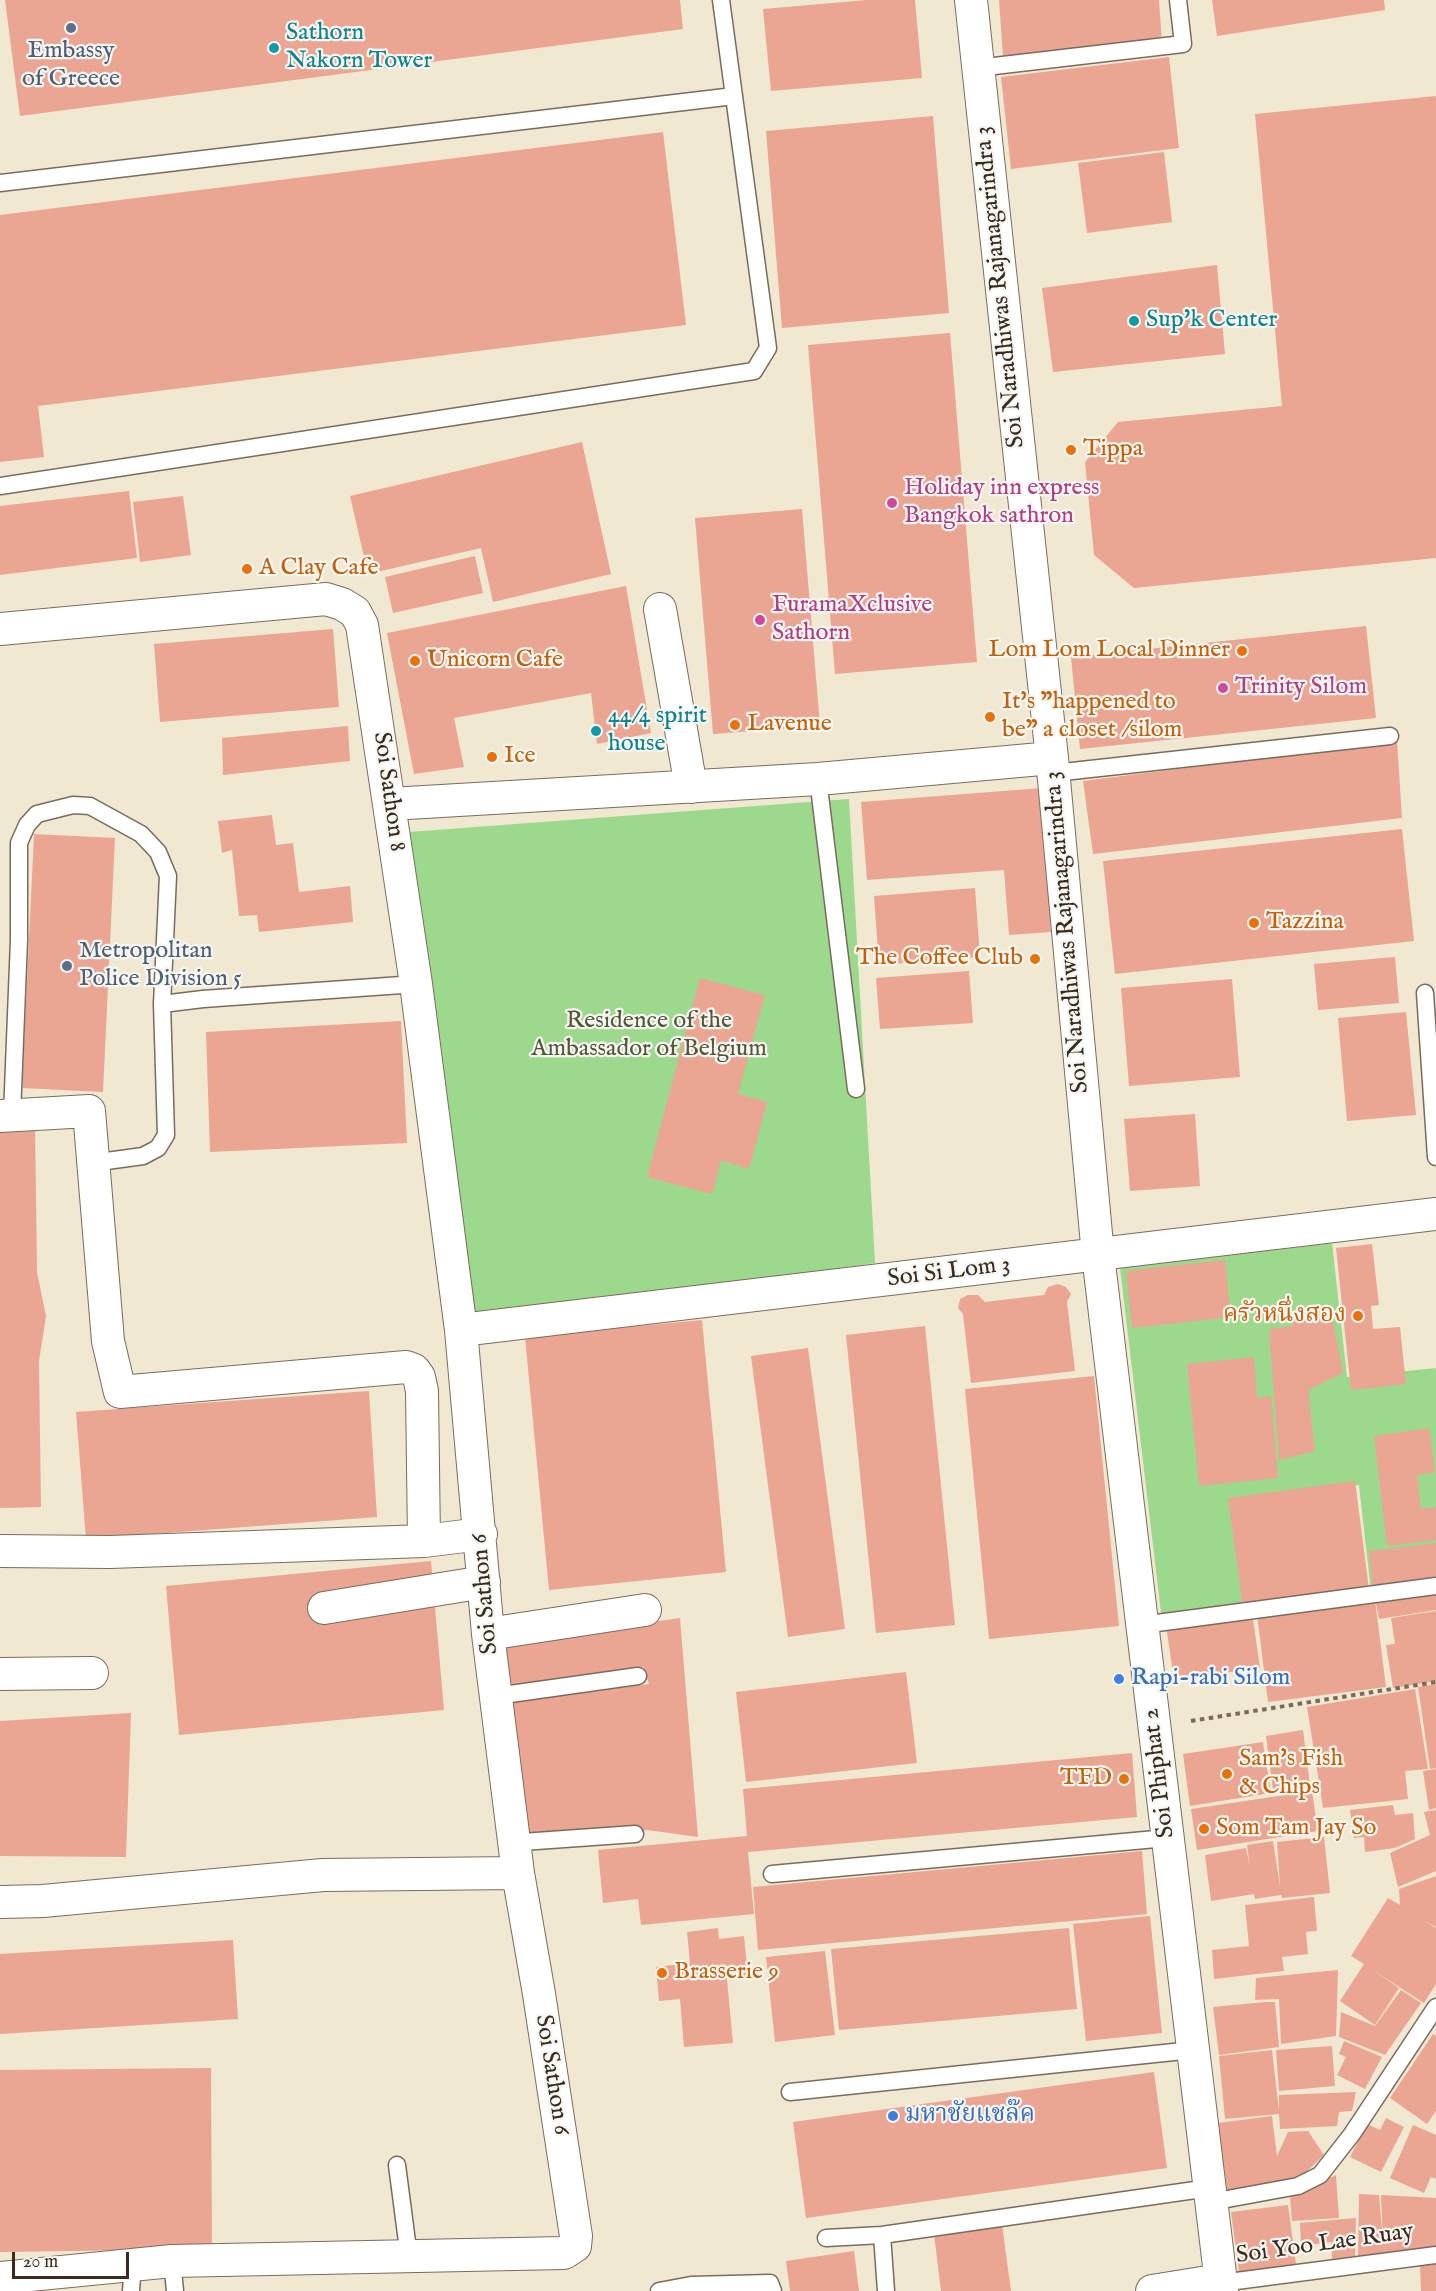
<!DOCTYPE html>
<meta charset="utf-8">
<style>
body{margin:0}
#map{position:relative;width:1436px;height:2291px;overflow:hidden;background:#f0e8d1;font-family:"IM FELL English",serif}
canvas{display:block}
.scale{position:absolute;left:12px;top:2252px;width:117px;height:27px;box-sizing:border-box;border:3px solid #3b2a1e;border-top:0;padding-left:8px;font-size:18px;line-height:21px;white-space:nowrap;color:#3b2a1e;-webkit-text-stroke:4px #f6f6f2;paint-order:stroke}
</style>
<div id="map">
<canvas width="1436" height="2291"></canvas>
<div class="scale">20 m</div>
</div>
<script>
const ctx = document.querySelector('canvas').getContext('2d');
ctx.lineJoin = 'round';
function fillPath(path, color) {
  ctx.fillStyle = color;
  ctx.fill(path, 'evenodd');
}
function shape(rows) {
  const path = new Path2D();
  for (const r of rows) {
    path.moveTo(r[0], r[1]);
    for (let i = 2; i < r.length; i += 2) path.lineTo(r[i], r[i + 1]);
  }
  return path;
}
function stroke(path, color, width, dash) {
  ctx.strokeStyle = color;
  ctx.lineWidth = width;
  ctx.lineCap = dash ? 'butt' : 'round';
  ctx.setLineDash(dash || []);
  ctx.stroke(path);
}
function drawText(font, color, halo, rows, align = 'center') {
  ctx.font = font + ' "IM FELL English","Noto Serif Thai",serif';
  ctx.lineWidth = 4.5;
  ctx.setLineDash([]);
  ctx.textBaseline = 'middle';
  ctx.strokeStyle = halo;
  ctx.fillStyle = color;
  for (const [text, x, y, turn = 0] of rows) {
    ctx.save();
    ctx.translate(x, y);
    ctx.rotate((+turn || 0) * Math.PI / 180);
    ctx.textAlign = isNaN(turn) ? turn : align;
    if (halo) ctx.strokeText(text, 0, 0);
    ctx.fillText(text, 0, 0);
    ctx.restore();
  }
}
const green = shape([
 [849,799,875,1263,471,1319,409,832],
 [1332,1243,1347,1377,1436,1368,1436,1582,1371,1591,1359,1485,1237,1501,1246,1609,1162,1621,1120,1268]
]);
const building = shape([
 [5,0,680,0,683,29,20,116],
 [867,0,915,0,922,78,771,91,763,9],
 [999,0,1159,0,1162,43,1003,56],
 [1212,0,1384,0,1385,10,1217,36],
 [1169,57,1179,148,1011,169,1001,77],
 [1436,96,1436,558,1134,588,1094,555,1085,462,1118,422,1282,406,1255,114],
 [933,116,949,313,782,328,766,131],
 [663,132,686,325,38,406,44,457,0,462,0,215],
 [1164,152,1172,222,1087,233,1078,163],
 [1217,265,1225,354,1053,372,1042,288],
 [950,333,977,662,835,674,808,345],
 [582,442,611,574,493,602,481,548,368,574,350,496],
 [129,491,137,558,0,575,0,506],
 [183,496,191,555,140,562,133,502],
 [802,509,820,726,713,734,695,518],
 [475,556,483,593,393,613,385,577],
 [626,586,651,733,597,744,591,693,454,718,464,767,414,774,387,633],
 [1366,626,1376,718,1080,749,1071,657],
 [333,629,339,707,160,722,154,644],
 [348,726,350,761,223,775,222,738],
 [1397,741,1402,818,1093,854,1083,781],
 [1042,788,1051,932,1009,935,1004,870,867,880,861,802],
 [272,815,276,845,293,843,299,892,350,886,353,922,259,932,257,915,239,916,232,850,222,853,218,821],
 [1402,829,1414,941,1115,974,1103,861],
 [34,834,115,838,103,1092,22,1088],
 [975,888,980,957,879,965,874,896],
 [1395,957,1399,1003,1318,1010,1314,964],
 [969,971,973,1023,880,1029,876,978],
 [700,978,765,995,738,1094,767,1102,749,1169,721,1160,712,1194,647,1177],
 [1232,979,1240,1077,1129,1086,1121,988],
 [1406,1012,1416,1115,1347,1121,1338,1018],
 [401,1021,407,1143,210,1152,206,1032],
 [1195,1114,1200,1186,1130,1191,1124,1119],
 [35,1126,37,1272,46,1316,39,1361,41,1507,0,1508,0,1127],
 [1372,1244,1379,1305,1371,1306,1373,1329,1400,1327,1406,1384,1351,1390,1336,1248],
 [1225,1260,1231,1317,1132,1328,1126,1271],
 [1058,1284,1066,1287,1071,1294,1067,1302,1075,1371,971,1383,963,1314,958,1308,960,1299,968,1295,978,1295,985,1302,1044,1295,1048,1287],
 [1331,1311,1343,1373,1308,1390,1315,1451,1279,1460,1269,1329,1293,1326,1291,1313],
 [702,1320,726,1572,549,1590,525,1337],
 [925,1326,955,1625,876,1633,846,1335],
 [808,1348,845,1629,788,1637,751,1356],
 [1254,1357,1257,1398,1271,1396,1278,1478,1199,1486,1187,1364],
 [1094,1376,1119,1626,989,1639,965,1389],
 [369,1391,377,1517,86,1539,76,1412],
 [1429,1428,1435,1472,1417,1475,1421,1509,1436,1507,1436,1540,1387,1546,1374,1436],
 [1355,1481,1369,1589,1243,1607,1228,1498],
 [1436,1543,1436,1582,1373,1588,1369,1551],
 [431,1561,444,1710,179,1735,166,1586],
 [1436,1589,1436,1610,1379,1619,1375,1598],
 [1375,1600,1386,1687,1268,1702,1257,1615],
 [1436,1611,1436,1681,1393,1688,1386,1645,1395,1644,1391,1618],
 [1252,1612,1260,1668,1174,1680,1166,1625],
 [680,1618,698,1837,647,1830,574,1834,522,1842,504,1703,649,1684,643,1667,507,1688,501,1643],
 [906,1672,917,1763,746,1782,736,1692],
 [1436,1684,1436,1768,1430,1769,1418,1687],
 [1415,1689,1428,1769,1405,1771,1408,1799,1323,1808,1307,1707],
 [131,1713,126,1857,0,1856,0,1721],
 [1303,1730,1310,1785,1273,1790,1266,1736],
 [1263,1742,1271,1793,1190,1806,1183,1754],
 [1132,1753,1137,1817,748,1852,754,1914,641,1925,638,1899,603,1903,598,1850,747,1836,743,1789],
 [1436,1769,1436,1808,1429,1810,1423,1771],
 [1312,1791,1318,1831,1197,1850,1191,1809],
 [1393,1805,1395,1815,1413,1813,1415,1839,1395,1848,1365,1852,1364,1837,1354,1838,1350,1810],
 [1436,1810,1436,1871,1398,1887,1390,1853,1430,1835,1424,1812],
 [1324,1837,1330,1893,1282,1898,1281,1895,1255,1899,1254,1894,1211,1901,1205,1855,1246,1848,1250,1867,1247,1845,1273,1841,1280,1886,1277,1842],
 [1142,1851,1147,1914,758,1950,753,1887],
 [1436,1876,1436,1927,1424,1921,1436,1928,1436,1984,1424,2003,1371,1969,1399,1988,1375,2025,1340,2001,1364,1964,1351,1956,1388,1898,1400,1905,1399,1889],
 [1314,1897,1317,1931,1306,1932,1308,1954,1282,1957,1284,1971,1214,1979,1212,1950,1249,1946,1245,1905],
 [1150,1916,1162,2033,1086,2041,1073,1924],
 [718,1928,719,1939,744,1936,748,1976,727,1979,733,2043,684,2047,680,1999,659,2001,656,1967,690,1963,687,1932],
 [1069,1928,1077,2009,839,2030,831,1949],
 [233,1940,238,2019,0,2034,0,1954],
 [825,1951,835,2035,775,2042,766,1957],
 [1338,1970,1336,2036,1281,2044,1279,1999,1255,2000,1256,1978],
 [1401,1990,1421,2003,1385,2055,1339,2037,1341,2012,1375,2026],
 [1265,2002,1275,2002,1279,2047,1219,2055,1213,2007],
 [1433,2034,1436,2036,1436,2111,1427,2124,1390,2098],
 [1344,2041,1382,2057,1365,2089,1337,2075,1346,2057,1339,2054],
 [1332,2046,1335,2086,1279,2091,1276,2050],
 [1272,2050,1279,2111,1279,2095,1356,2092,1352,2111,1339,2112,1337,2126,1280,2129,1279,2114,1225,2119,1219,2056],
 [211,2068,212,2249,0,2252,0,2070],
 [1154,2072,1167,2168,806,2218,793,2122],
 [1272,2116,1277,2156,1288,2132,1308,2131,1324,2155,1302,2176,1281,2183,1227,2190,1218,2123],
 [1386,2118,1404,2127,1381,2172,1350,2157,1367,2124,1380,2130],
 [1413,2125,1436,2135,1436,2179,1431,2177,1424,2193,1390,2178],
 [1336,2175,1339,2218,1292,2221,1290,2197],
 [1359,2194,1379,2195,1383,2242,1381,2195,1436,2198,1436,2251,1358,2257],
 [1288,2205,1296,2264,1239,2272,1231,2212],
 [1356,2218,1355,2256,1332,2259,1331,2242,1301,2246,1300,2223],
 [1002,2224,1011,2291,941,2291,934,2234],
 [854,2251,859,2291,790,2291,786,2261],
 [1436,2263,1436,2291,1421,2291,1420,2264]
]);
const path = shape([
 [1191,1721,1436,1682]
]);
const lane = shape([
 [977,68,1183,44,1178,0],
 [0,183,734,96],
 [0,486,754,371,768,348,721,0],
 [1054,773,1390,736],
 [818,779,856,1089],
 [1425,993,1436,1157],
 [162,1004,203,999,416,984],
 [12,1115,19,940,19,843,27,825,37,814,73,805,90,806,141,834,158,852,168,876,162,1004,166,1135,158,1148,143,1156,92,1163],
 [1142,1625,1436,1586],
 [496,1696,638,1676],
 [515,1849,522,1842,635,1834],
 [772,1874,1167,1838],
 [790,2092,1193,2050],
 [397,2165,409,2257],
 [1211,2202,1298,2186,1320,2175,1352,2134,1436,2007],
 [882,2235,886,2291],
 [826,2238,882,2235,1209,2188],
 [172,2261,175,2291],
 [1221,2283,1436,2255],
 [131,2291,133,2263],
 [659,2291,691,2285,770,2283,773,2291]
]);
const street = shape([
 [971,0,1052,758,1098,1255,1222,2291],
 [660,609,691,787],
 [0,629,326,599,342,604,355,612,362,625,416,984,461,1330,488,1634,518,1873,539,1994,576,2236,575,2246,564,2253,172,2261,0,2278],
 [390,804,818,779,1052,758],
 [0,1116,89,1111,108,1341,120,1392,406,1367,414,1370,419,1377,422,1391,424,1541],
 [461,1330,1436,1214],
 [0,1551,110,1552,424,1541,481,1534],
 [324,1608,484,1582],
 [488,1634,645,1610],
 [0,1674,92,1673],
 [0,1902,43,1901,323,1875,518,1873],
 [1152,2291,1220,2280]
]);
const markers = [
 [71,28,6,"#5c6f8a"],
 [274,48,6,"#0f9aa8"],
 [1134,321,6,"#0f9aa8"],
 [1071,450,6,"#e8710a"],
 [892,503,6,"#d1479c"],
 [247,569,6,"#e8710a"],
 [760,620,6,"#d1479c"],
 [1242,651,6,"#e8710a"],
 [415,661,6,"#e8710a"],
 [1223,688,6,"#d1479c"],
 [990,717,6,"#e8710a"],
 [735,725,6,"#e8710a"],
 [596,731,6,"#0f9aa8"],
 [492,757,6,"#e8710a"],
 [1254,923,6,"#e8710a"],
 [1035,959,6,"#e8710a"],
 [67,966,6,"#5c6f8a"],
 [1358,1316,6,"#e8710a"],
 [1119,1679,6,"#3f7fe0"],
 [1227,1774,6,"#e8710a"],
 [1124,1779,6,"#e8710a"],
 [1204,1829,6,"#e8710a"],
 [662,1973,6,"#e8710a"],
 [893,2116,6,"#3f7fe0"]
];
const cultureNames = [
 ["Sathorn",286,34],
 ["Nakorn Tower",286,62],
 ["Sup'k Center",1146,321],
 ["44/4 spirit",608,717],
 ["house",608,745]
];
const serviceNames = [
 ["Embassy",71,52],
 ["of Greece",71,80],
 ["Metropolitan",79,952,"left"],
 ["Police Division 5",79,980,"left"]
];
const streetNames = [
 ["Soi Naradhiwas Rajanagarindra 3",1001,287,-96],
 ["Soi Sathon 8",388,792,82],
 ["Soi Naradhiwas Rajanagarindra 3",1068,932,-95],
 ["Soi Si Lom 3",949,1273,-7],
 ["Soi Sathon 6",486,1594,-95],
 ["Soi Phiphat 2",1160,1773,-97],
 ["Soi Sathon 6",551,2075,81],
 ["Soi Yoo Lae Ruay",1325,2245,-8]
];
const foodNames = [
 ["Tippa",1083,450],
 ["A Clay Cafe",259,569],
 ["Lom Lom Local Dinner",1230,651,"right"],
 ["Unicorn Cafe",427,661],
 ["It's \"happened to",1002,703],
 ["be\" a closet /silom",1002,731],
 ["Lavenue",747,725],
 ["Ice",504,757],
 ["Tazzina",1266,923],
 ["The Coffee Club",1023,959,"right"],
 ["ครัวหนึ่งสอง",1346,1316,"right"],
 ["Sam's Fish",1239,1760],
 ["& Chips",1239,1788],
 ["TFD",1112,1779,"right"],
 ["Som Tam Jay So",1216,1829],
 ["Brasserie 9",674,1973]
];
const hotelNames = [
 ["Holiday inn express",904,489],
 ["Bangkok sathron",904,517],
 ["FuramaXclusive",772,606],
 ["Sathorn",772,634],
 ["Trinity Silom",1235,688]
];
const parkNames = [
 ["Residence of the",649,1022],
 ["Ambassador of Belgium",649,1050]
];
const shopNames = [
 ["Rapi-rabi Silom",1131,1679],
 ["มหาชัยแชล๊ค",905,2116]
];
fillPath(green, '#9dd98d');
fillPath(building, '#eaa692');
stroke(lane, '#7a6c5d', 19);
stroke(street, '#7a6c5d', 34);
stroke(path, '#7a6c5d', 4, [4.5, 4.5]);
stroke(lane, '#fff', 16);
stroke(street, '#fff', 32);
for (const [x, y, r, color] of markers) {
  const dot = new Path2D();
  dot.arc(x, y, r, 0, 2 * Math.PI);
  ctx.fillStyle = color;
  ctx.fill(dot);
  stroke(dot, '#f6f6f2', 2);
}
drawText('24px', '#0d838f', '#f6f6f2', cultureNames, 'left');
drawText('24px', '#4e5e75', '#f6f6f2', serviceNames);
drawText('24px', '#3b2a1e', '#f6f6f2', streetNames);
drawText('24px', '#c56008', '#f6f6f2', foodNames, 'left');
drawText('24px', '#b23c85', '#f6f6f2', hotelNames, 'left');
drawText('24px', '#54563a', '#f6f6f2', parkNames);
drawText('24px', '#366cbe', '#f6f6f2', shopNames, 'left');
</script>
